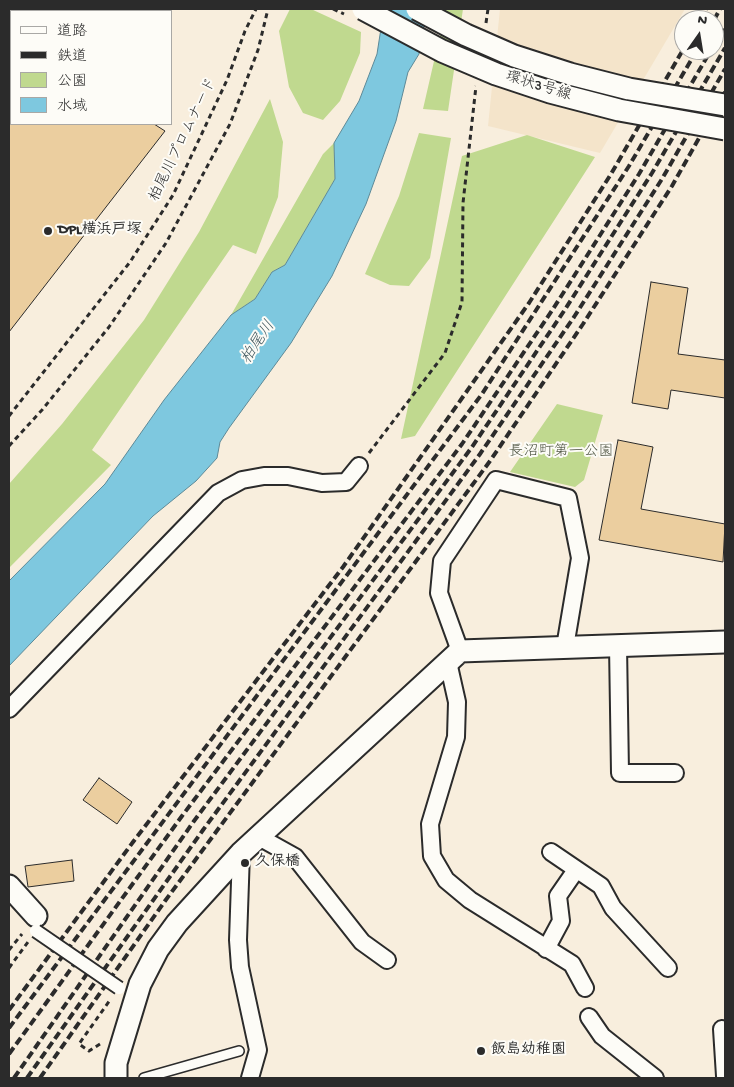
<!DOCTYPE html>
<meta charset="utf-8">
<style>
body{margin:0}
#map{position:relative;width:734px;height:1087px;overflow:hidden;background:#f8eedd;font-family:"Gochi Hand","Klee One",sans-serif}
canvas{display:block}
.frame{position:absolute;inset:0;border:10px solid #2b2b2b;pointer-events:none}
.legend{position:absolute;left:10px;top:10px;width:162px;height:115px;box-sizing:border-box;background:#fdfcf7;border:1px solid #a9a8a5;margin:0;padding:6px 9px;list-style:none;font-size:15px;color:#2b2b2b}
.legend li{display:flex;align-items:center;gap:10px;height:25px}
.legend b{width:25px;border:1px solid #a9a8a5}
.north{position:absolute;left:674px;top:10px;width:50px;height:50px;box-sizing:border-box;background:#fdfcf7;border:1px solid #a9a8a5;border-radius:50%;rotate:13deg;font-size:14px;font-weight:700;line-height:20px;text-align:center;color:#2b2b2b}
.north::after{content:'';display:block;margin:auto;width:18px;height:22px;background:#2b2b2b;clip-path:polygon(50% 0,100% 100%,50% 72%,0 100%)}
</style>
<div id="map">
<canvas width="734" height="1087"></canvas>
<div class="frame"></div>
<ul class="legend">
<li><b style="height:6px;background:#fdfcf7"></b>道路</li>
<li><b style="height:6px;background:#2b2b2b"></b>鉄道</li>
<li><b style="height:14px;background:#c0d98f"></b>公園</li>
<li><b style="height:14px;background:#7ec8df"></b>水域</li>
</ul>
<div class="north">N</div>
</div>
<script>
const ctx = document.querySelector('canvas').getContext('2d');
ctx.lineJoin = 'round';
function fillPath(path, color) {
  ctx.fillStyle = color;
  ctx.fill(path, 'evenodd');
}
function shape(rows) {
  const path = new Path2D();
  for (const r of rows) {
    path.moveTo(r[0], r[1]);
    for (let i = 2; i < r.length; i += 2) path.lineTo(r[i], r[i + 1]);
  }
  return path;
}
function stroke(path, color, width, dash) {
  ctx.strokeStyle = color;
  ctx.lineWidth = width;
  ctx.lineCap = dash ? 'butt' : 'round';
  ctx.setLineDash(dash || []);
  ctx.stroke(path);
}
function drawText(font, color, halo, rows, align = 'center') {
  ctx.font = font + ' "Gochi Hand","Klee One",sans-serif';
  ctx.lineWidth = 4;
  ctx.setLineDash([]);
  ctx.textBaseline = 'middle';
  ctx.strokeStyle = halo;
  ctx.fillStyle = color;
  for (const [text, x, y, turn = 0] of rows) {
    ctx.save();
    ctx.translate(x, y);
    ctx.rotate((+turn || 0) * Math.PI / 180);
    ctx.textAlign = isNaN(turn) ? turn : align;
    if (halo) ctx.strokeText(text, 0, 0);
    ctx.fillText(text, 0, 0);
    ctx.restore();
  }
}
const built = shape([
 [500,9,685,9,600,153,488,126]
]);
const green = shape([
 [290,9,311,9,361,32,360,53,340,101,323,120,303,113,289,87,279,31],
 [446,9,463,9,448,111,423,109],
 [270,99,283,142,278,197,256,254,233,245,92,450,111,465,9,568,9,484,62,424,144,320,199,232],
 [419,133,451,138,430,258,409,286,390,285,365,274,399,196],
 [527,135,595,157,415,436,401,439,462,156],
 [334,143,335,179,285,265,272,272,255,299,231,315,323,154],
 [557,404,603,415,584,480,575,487,510,472]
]);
const water = shape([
 [384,9,427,9,419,54,408,72,396,121,366,204,332,276,291,343,229,428,220,442,217,458,196,481,153,516,9,666,9,581,105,484,164,400,231,315,255,299,272,272,285,265,335,179,334,143,359,101,377,54,384,9]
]);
const building = shape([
 [9,9,78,9,76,11,11,11,11,124,154,124,165,131,9,332,9,9],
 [651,282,688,288,678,354,725,360,725,398,671,390,668,409,632,403,651,282],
 [618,440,653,447,641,509,725,524,723,562,599,540,618,440],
 [99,778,132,802,117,824,83,800,99,778],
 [72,860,74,881,28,887,25,866,72,860]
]);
const path = shape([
 [486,23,488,9],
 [9,416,130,262,173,195,227,80,245,31,256,9],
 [9,446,42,410,109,327,166,243,230,124,258,50,268,9],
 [369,453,445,353,462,302,463,203,476,86],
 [9,950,22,934],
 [9,968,28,942],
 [100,1044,89,1051,79,1044,110,1000]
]);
const service = shape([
 [144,1078,239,1051]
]);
const minor = shape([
 [618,645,620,773,675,773],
 [460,651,439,593,442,561,496,480,568,498,580,558,565,647],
 [448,662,457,702,456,737,430,824,432,856,446,880,470,900,572,964,585,988],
 [9,709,218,493,242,480,264,476,288,476,322,483,346,482,359,466],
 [259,837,295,857,362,942,387,960],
 [551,852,601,886,613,908,668,968],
 [241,853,238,940,240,967,258,1050,250,1078],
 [546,949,561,921,558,896,576,870],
 [589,1017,602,1036,655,1078],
 [722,1029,725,1076]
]);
const tertiary = shape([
 [9,886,36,916],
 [116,1078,116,1063,140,984,158,949,177,923,241,853,460,651,725,642]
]);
const rail = shape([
 [700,20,706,9],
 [714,20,720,9],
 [714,46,725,26],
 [9,1010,133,842,343,567,529,303,611,174,684,48],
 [9,1028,482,394,629,166,697,50],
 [9,1054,182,816,462,444,553,309,639,174,711,50],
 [14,1078,194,821,472,447,564,311,652,173,725,48],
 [27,1078,203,830,480,454,574,317,662,179,725,69],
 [40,1078,165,901,490,461,583,324,672,186,725,92]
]);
const pathBridge = shape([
 [333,9,344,14]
]);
const pedestrianBridge = shape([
 [36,931,119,988]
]);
const tertiaryBridge = shape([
 [363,9,442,51,496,74,550,92,619,110,725,129],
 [417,9,466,35,514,56,570,74,629,89,725,105]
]);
const markers = [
 [48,231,5,"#2b2b2b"],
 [245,863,5,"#2b2b2b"],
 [481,1051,5,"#2b2b2b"]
];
const streetNames = [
 ["環状3号線",538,87,17],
 ["柏尾川プロムナード",184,140,-64]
];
const poiNames = [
 ["DPL横浜戸塚",58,231],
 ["久保橋",255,863],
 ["飯島幼稚園",491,1051]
];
const parkNames = [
 ["長沼町第一公園",561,453]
];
const waterNames = [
 ["柏尾川",259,343,-56]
];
fillPath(built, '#f4e4ca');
fillPath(green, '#c0d98f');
fillPath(water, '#7ec8df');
stroke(water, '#5d8997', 1);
fillPath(building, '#ebce9f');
stroke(building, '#2b2b2b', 1);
stroke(service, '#2b2b2b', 12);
stroke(minor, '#2b2b2b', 20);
stroke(tertiary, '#2b2b2b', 25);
stroke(path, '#2b2b2b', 3, [5, 4]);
stroke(service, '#fdfcf7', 9);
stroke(minor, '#fdfcf7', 16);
stroke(tertiary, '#fdfcf7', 21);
stroke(rail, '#2b2b2b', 4, [8, 4]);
stroke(pedestrianBridge, '#2b2b2b', 16, []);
stroke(tertiaryBridge, '#2b2b2b', 25, []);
stroke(pathBridge, '#2b2b2b', 3, [5, 4]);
stroke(pedestrianBridge, '#fdfcf7', 12);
stroke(tertiaryBridge, '#fdfcf7', 21);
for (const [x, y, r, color] of markers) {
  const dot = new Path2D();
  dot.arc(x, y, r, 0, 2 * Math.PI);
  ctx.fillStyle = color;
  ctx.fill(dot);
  stroke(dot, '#fdfcf7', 2);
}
drawText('15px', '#2b2b2b', '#fdfcf7', streetNames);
drawText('bold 15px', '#2b2b2b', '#fdfcf7', poiNames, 'left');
drawText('15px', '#505644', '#fdfcf7', parkNames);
drawText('italic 16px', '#445a61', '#fdfcf7', waterNames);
</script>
